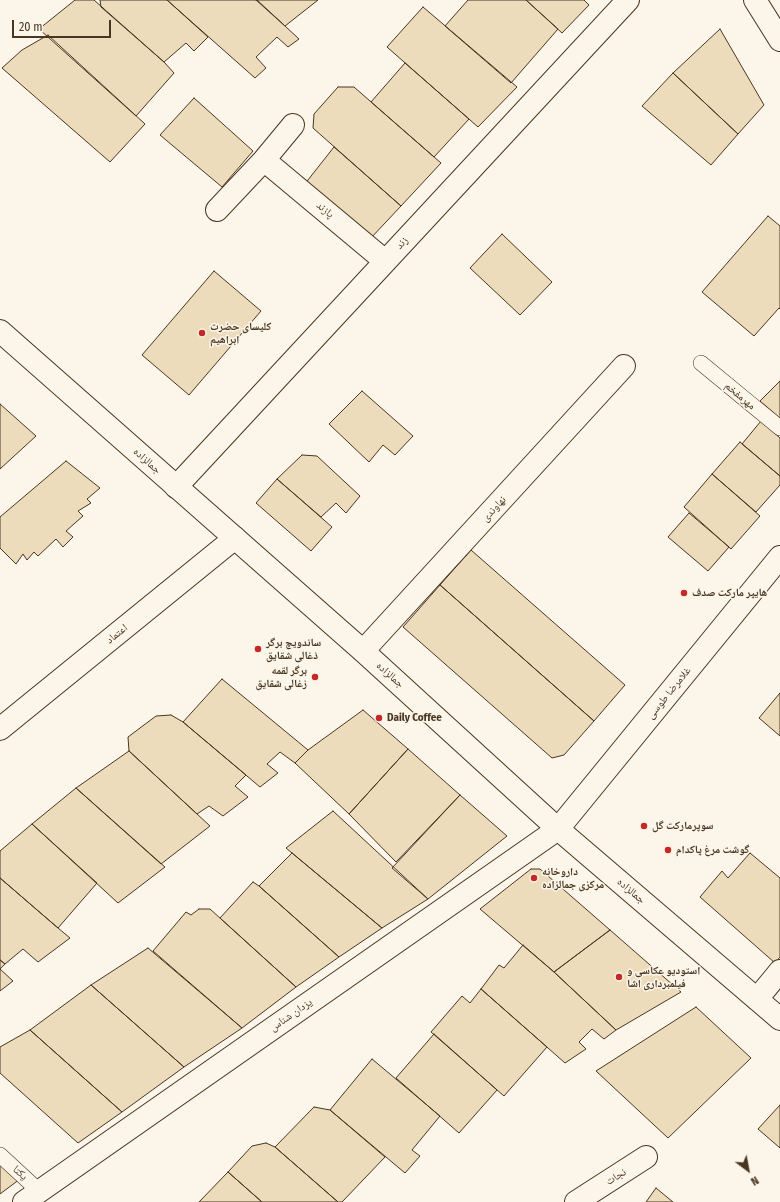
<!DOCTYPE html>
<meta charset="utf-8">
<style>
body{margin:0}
#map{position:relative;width:780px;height:1202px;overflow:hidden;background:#fbf6e9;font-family:"Fira Sans Condensed",sans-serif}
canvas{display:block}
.north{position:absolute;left:728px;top:1150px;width:40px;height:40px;-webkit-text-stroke:3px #fbf6e9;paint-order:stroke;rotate:148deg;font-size:11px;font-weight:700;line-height:16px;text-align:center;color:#4a3520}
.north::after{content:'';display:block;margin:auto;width:14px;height:18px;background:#4a3520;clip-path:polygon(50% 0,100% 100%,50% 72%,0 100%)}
.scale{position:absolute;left:12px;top:20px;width:99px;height:18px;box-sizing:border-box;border:2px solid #4a3520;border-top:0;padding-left:5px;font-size:12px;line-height:14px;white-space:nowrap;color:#4a3520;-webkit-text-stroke:3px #fbf6e9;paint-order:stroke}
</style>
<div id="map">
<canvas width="780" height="1202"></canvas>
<div class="north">N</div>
<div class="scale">20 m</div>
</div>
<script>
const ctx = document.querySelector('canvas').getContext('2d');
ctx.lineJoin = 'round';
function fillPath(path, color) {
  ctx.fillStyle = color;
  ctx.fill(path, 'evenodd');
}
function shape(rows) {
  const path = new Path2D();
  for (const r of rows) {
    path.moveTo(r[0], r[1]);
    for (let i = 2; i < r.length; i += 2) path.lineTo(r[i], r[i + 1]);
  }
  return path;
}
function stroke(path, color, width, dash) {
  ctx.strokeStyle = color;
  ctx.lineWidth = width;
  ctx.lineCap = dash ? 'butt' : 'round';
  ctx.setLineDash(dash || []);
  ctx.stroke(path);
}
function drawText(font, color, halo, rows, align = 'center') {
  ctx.font = font + ' "Fira Sans Condensed","Noto Naskh Arabic",sans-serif';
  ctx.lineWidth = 3;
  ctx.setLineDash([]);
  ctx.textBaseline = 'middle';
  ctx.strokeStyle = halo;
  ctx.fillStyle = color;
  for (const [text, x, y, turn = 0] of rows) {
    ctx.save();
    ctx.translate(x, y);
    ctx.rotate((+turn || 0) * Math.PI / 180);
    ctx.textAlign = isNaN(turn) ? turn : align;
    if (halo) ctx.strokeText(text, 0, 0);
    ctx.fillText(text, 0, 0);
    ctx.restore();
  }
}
const building = shape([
 [75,0,94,0,164,62,174,73,136,116,39,29,75,0],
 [100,0,167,0,208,37,194,51,186,43,164,62,101,7,100,0],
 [167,0,257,0,299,39,288,47,277,37,256,57,266,68,255,78,167,0],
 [256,0,318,0,285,26,256,0],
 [468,0,526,0,558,29,511,83,445,26,468,0],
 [526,0,584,0,589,5,562,33,526,0],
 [423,7,517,87,478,127,387,47,423,7],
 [720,29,764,105,738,134,673,73,720,29],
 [48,35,145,124,110,162,2,68,22,50,48,35],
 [405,63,469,119,434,157,371,102,405,63],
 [673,73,738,134,711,165,642,106,673,73],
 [338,87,354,87,441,163,401,206,313,128,314,114,338,87],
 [194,98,253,151,222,187,160,135,194,98],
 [334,147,401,206,370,239,304,185,334,147],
 [768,216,780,226,780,309,779,308,754,336,702,292,768,216],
 [502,234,552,282,520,315,470,268,502,234],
 [214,271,261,311,189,395,142,355,214,271],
 [780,381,780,418,760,401,780,381],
 [362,391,413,436,395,455,383,445,369,462,329,424,362,391],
 [0,404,36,436,0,469,0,404],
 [761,421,780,438,780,476,742,444,761,421],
 [740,442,780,476,780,485,756,512,712,474,740,442],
 [302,455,317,456,360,496,346,513,336,503,321,517,277,479,302,455],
 [66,461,100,488,87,499,91,503,78,511,83,516,66,531,73,537,63,547,56,539,38,556,34,552,27,560,23,554,16,564,0,548,0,517,66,461],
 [712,474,760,516,731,549,684,507,712,474],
 [277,479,332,527,311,551,256,503,277,479],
 [689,513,729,547,708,571,668,537,689,513],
 [471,550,625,685,594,721,440,585,471,550],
 [440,585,594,721,564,755,552,758,403,627,440,585],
 [222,679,308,750,295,763,280,752,267,764,278,773,260,787,183,722,222,679],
 [780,693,780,736,759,718,780,693],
 [363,710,408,749,349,814,295,763,308,750,363,710],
 [171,715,183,722,246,775,235,786,248,797,223,816,209,806,197,814,129,751,128,737,156,716,171,715],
 [408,749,460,795,396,862,349,814,408,749],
 [129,751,210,826,161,864,76,788,129,751],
 [76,788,165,867,118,903,32,824,76,788],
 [460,795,507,836,428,899,392,868,460,795],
 [333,811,428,899,382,928,286,848,333,811],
 [32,824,97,883,58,928,0,878,0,851,32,824],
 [292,853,382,928,339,957,259,886,292,853],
 [750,853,780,878,780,957,775,963,700,897,722,871,728,878,750,853],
 [531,869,540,869,610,930,554,972,480,909,531,869],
 [0,878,58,928,70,938,38,962,23,949,5,964,0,960,0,878],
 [253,882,259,886,339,957,296,987,220,918,253,882],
 [199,909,210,909,296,987,242,1028,153,951,186,912,191,915,199,909],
 [610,930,681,992,616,1030,554,972,610,930],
 [523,945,554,972,616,1030,604,1039,592,1029,579,1042,586,1049,565,1063,481,989,499,965,504,968,523,945],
 [148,948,242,1028,184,1067,91,985,148,948],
 [0,960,5,964,0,969,13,981,0,991,0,960],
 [91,985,184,1067,122,1112,30,1030,91,985],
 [481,989,547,1047,504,1096,431,1032,462,996,470,1003,481,989],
 [696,1007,751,1058,668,1138,596,1071,696,1007],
 [30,1030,122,1112,78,1143,0,1073,0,1047,30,1030],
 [434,1034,497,1090,459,1133,396,1078,434,1034],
 [372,1059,440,1116,412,1150,420,1156,405,1173,330,1110,372,1059],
 [780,1105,780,1148,758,1129,780,1105],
 [314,1107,330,1110,385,1157,342,1202,338,1202,275,1147,314,1107],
 [266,1143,275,1147,338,1202,262,1202,228,1172,252,1146,266,1143],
 [0,1162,20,1179,0,1194,0,1162],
 [228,1172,262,1202,199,1202,228,1172],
 [656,1188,673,1202,646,1202,656,1188]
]);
const service = shape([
 [701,363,780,428],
 [0,1155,39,1191]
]);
const minor = shape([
 [755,0,780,40],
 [264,160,385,261],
 [217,210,264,160,293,125],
 [176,487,628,0],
 [363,651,624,366],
 [0,729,235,538],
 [757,999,780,971],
 [24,1202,558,829],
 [576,1202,646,1157]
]);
const tertiary = shape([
 [558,829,780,557]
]);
const secondary = shape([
 [0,331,363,651,558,829,780,1019]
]);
const markers = [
 [202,333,4,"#c62828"],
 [684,593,4,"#c62828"],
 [258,649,4,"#c62828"],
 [315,677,4,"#c62828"],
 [379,718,4,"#c62828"],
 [644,826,4,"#c62828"],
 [668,850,4,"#c62828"],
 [534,878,4,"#c62828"],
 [619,977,4,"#c62828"]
];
const streetNames = [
 ["پازند",325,210,40],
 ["زند",402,243,-47],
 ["مهرمفخم",740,396,40],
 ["جمالزاده",147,461,42],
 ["نهاوندی",494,509,-47],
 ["اعتماد",117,634,-39],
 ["جمالزاده",390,675,42],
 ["غلامرضا طوسی",669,693,-51],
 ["جمالزاده",631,891,40],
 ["یزدان شناس",291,1015,-35],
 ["یکتا",20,1173,42],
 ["نجات",616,1177,-32]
];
const poiNames = [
 ["کلیسای حضرت",210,327],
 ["ابراهیم",210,340],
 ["هايپر ماركت صدف",692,593],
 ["ساندویچ برگر",266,643],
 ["ذغالی شقایق",266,656],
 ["برگر لقمه",307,671,"right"],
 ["زغالی شقایق",307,684,"right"],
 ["Daily Coffee",387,718],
 ["سوپرمارکت گل",652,826],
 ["گوشت مرغ پاکدام",676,850],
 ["داروخانه",542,872],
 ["مرکزی جمالزاده",542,885],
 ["استودیو عکاسی و",627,971],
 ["فیلمبرداری اشا",627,984]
];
fillPath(building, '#ecdcbc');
stroke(building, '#4a3520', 1);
stroke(service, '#4a3520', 16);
stroke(minor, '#4a3520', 24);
stroke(tertiary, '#4a3520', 24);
stroke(secondary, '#4a3520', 24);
stroke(service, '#fbf6e9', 15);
stroke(minor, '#fbf6e9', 22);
stroke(tertiary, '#fbf6e9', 22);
stroke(secondary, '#fbf6e9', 22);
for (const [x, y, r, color] of markers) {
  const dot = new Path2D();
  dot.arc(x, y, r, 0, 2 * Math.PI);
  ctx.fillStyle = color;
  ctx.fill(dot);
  stroke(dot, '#fbf6e9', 1.5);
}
drawText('11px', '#4a3520', '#fbf6e9', streetNames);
drawText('bold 11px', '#4a3520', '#fbf6e9', poiNames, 'left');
</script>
